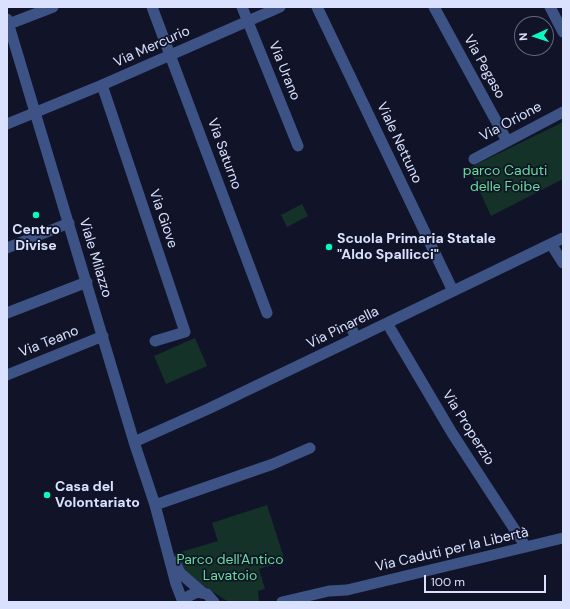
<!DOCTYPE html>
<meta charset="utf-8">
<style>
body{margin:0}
#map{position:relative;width:570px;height:609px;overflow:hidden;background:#111428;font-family:"DM Sans",sans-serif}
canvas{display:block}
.frame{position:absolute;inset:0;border:8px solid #d9e1fe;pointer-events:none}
.north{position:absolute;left:514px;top:16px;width:40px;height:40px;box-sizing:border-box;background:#111428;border:1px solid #61667e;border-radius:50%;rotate:267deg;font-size:11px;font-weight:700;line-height:16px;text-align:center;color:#d9e1fe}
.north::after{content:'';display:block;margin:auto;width:14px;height:18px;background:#0af9c1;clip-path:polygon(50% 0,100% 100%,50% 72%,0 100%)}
.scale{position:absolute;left:424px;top:575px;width:122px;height:18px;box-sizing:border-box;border:2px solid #d9e1fe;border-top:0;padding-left:5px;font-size:12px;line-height:14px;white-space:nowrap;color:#d9e1fe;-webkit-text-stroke:3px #111428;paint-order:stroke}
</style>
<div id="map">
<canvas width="570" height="609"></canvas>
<div class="frame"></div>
<div class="north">N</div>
<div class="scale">100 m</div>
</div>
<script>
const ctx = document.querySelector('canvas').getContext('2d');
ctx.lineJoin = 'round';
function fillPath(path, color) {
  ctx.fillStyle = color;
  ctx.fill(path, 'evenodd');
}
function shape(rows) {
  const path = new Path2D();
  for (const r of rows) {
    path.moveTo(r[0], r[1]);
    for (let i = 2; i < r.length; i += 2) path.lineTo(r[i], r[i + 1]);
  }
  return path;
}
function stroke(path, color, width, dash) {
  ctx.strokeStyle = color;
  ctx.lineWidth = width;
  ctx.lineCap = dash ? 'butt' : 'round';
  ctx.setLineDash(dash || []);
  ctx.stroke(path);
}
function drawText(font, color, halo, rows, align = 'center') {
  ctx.font = font + ' "DM Sans",sans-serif';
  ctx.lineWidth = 3.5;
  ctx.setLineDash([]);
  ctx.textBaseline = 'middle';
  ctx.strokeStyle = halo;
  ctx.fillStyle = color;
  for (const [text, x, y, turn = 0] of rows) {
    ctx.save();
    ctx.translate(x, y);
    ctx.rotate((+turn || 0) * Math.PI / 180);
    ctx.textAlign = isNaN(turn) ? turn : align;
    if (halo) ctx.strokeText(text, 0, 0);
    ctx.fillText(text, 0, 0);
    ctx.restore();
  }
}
const green = shape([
 [563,122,563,179,491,216,469,168],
 [302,204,308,216,287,227,281,215],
 [195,338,207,366,166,384,154,356],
 [267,505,285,561,259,569,265,589,258,591,259,601,231,602,227,601,193,579,181,568,174,554,218,541,212,523]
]);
const minor = shape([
 [152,7,267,313],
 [242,7,298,146],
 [317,7,453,291],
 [434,7,507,141],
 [550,7,563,32],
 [7,19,134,442,155,505,176,584,183,602],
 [9,24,53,7],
 [102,85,185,332,155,341],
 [7,124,102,85,280,7],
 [474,159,563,112],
 [551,244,563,263],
 [7,248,69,223],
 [7,313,87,282],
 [387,323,452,433,526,547],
 [350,325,356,338],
 [7,375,103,336],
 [134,442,208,409,356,338,563,238],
 [155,505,273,464,310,448],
 [175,562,180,573,202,592],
 [185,602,189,596,197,592,207,594,214,602],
 [282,602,329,591,347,590,563,538]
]);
const markers = [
 [36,215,4,"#0af9c1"],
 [329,247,4,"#0af9c1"],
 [47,495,4,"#0af9c1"]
];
const streetNames = [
 ["Via Mercurio",152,47,-24],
 ["Via Pegaso",484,67,61],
 ["Via Urano",284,71,68],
 ["Via Orione",511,122,-28],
 ["Viale Nettuno",399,143,65],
 ["Via Saturno",224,154,70],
 ["Via Giove",163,219,71],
 ["Viale Milazzo",95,258,73],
 ["Via Pinarella",343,328,-26],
 ["Via Teano",49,342,-22],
 ["Via Properzio",468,428,58],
 ["Via Caduti per la Libertà",452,550,-13]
];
const parkNames = [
 ["parco Caduti",505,171],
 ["delle Foibe",505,187],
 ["Parco dell'Antico",230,560],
 ["Lavatoio",230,576]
];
const poiNames = [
 ["Centro",36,230,"center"],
 ["Divise",36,246,"center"],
 ["Scuola Primaria Statale",337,239],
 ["\"Aldo Spallicci\"",337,255],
 ["Casa del",55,487],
 ["Volontariato",55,503]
];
fillPath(green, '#143227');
stroke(minor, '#3d5386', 11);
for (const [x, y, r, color] of markers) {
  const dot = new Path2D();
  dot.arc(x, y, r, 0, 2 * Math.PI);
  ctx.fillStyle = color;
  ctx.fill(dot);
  stroke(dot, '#111428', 1.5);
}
drawText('14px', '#d9e1fe', '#111428', streetNames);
drawText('14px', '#65de97', '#111428', parkNames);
drawText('bold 14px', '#d9e1fe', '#111428', poiNames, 'left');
</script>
